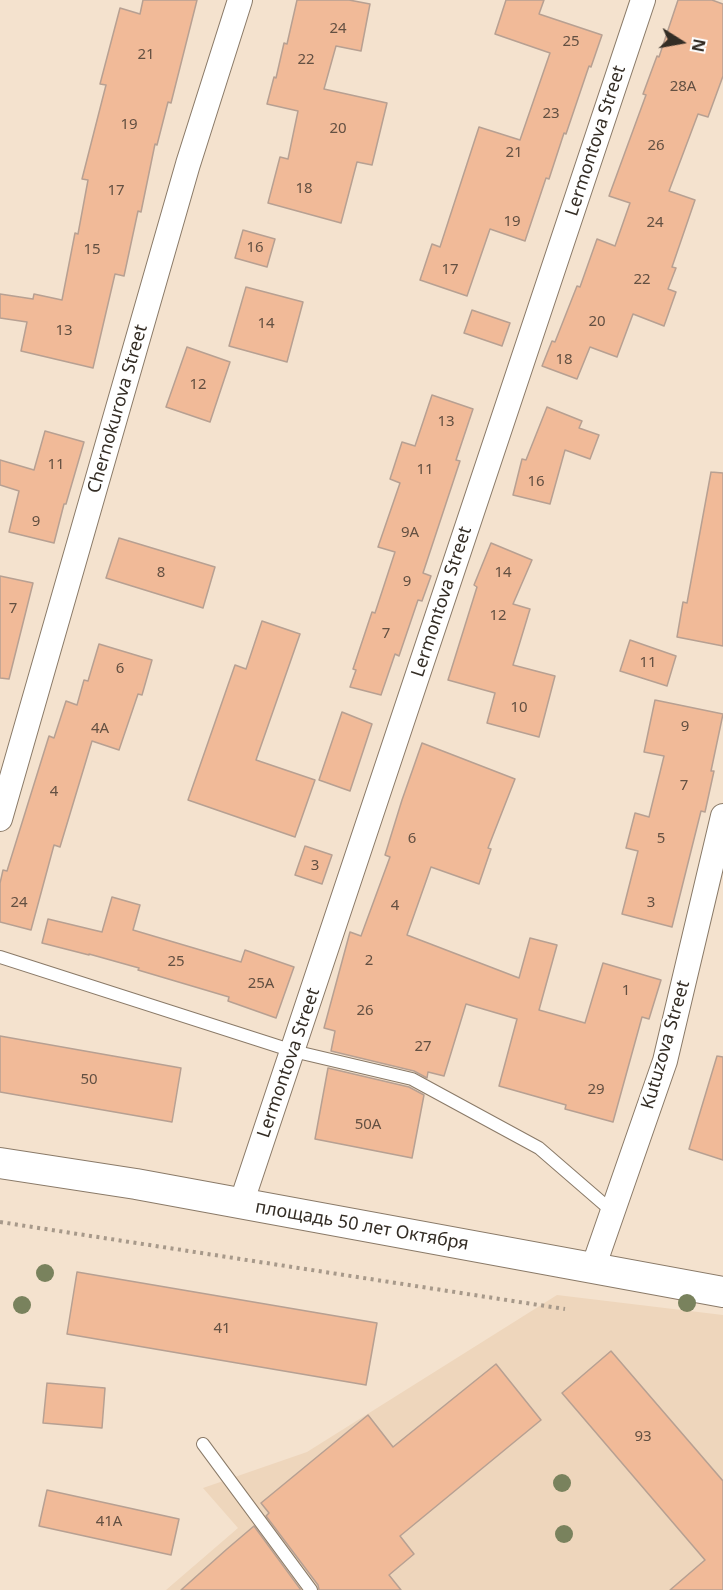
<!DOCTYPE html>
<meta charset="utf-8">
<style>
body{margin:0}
#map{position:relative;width:723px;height:1590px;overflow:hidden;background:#f4e2ce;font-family:"Noto Sans",sans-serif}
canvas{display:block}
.north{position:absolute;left:651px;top:12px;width:60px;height:60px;-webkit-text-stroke:4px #fff;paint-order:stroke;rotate:101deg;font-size:16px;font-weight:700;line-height:24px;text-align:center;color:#342d25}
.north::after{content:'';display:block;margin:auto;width:21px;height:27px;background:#342d25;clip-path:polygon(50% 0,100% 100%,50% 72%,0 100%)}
</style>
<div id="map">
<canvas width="723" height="1590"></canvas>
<div class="north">N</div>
</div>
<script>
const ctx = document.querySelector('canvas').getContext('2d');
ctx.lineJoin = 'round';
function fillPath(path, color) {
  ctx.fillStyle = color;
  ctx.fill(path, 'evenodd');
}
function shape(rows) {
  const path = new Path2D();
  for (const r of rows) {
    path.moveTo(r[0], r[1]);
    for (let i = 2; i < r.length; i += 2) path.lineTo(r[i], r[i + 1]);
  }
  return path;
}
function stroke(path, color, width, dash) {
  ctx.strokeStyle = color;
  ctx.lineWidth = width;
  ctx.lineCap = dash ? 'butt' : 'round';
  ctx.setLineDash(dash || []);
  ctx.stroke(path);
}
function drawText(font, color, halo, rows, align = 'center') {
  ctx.font = font + ' "Noto Sans",sans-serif';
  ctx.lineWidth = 6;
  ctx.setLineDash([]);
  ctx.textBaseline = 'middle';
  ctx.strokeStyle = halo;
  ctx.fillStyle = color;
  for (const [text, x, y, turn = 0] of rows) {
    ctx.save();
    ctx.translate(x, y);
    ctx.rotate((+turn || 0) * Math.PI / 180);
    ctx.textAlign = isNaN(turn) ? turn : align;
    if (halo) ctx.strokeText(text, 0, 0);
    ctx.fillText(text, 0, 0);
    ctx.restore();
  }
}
const built = shape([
 [557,1295,723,1315,723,1590,166,1590,238,1528,203,1488,307,1452]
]);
const building = shape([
 [143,0,197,0,171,103,168,102,157,145,155,144,141,212,138,211,124,276,115,274,93,368,21,351,27,322,0,318,0,294,33,299,34,294,62,300,75,233,78,234,88,180,82,179,106,85,100,84,120,8,140,14,143,0],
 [297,0,349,0,370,4,361,51,336,46,324,89,387,103,372,165,357,162,341,223,268,203,280,157,288,159,298,111,267,104,274,77,276,78,284,43,287,44,297,0],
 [506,0,544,0,539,14,602,35,591,67,589,66,566,134,564,133,549,179,546,178,525,241,490,229,467,296,420,280,432,244,440,247,479,127,520,140,550,53,495,34,506,0],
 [678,0,712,0,723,4,723,76,708,117,698,114,669,191,695,200,672,267,676,268,668,289,676,292,664,326,633,314,617,357,590,347,577,379,542,366,552,341,555,342,577,286,580,287,597,239,615,246,630,203,609,196,646,95,643,94,657,56,659,57,678,0],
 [243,230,275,239,267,267,235,258,243,230],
 [246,287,303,302,287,362,229,346,246,287],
 [472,310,510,323,502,346,464,333,472,310],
 [187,347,230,362,210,422,166,407,187,347],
 [432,395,473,409,456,460,460,461,423,573,431,576,422,601,418,600,399,656,395,654,381,695,350,687,356,670,353,669,372,612,375,613,395,552,378,547,400,483,390,479,402,442,415,446,432,395],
 [547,407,582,421,579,428,599,435,590,459,565,450,550,504,513,495,522,459,526,460,547,407],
 [45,431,84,442,66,504,64,504,54,543,9,532,19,491,0,485,0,460,34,470,45,431],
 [711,472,723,473,723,646,677,637,683,602,687,603,711,472],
 [119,538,215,567,203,608,106,578,119,538],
 [491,543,532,560,513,604,530,609,513,665,555,676,539,737,487,723,495,693,448,680,477,587,474,585,491,543],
 [0,576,33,583,9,679,0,678,0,576],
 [262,621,300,634,256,760,315,780,295,837,188,800,235,665,246,669,262,621],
 [630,640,676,656,667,686,620,671,630,640],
 [99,644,152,660,142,695,138,694,119,750,92,741,60,847,54,845,31,930,0,922,0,883,3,870,7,871,49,736,54,738,66,701,77,705,84,680,88,681,99,644],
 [655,700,723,714,711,771,714,771,705,812,701,811,672,927,622,914,638,851,626,848,635,813,649,817,664,756,644,752,655,700],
 [342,712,372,724,350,791,319,780,342,712],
 [422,743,515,779,488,848,491,849,479,884,431,867,407,935,519,978,530,938,557,945,539,1010,585,1023,603,963,661,980,649,1019,642,1017,613,1122,565,1109,566,1105,499,1086,517,1019,466,1004,444,1076,428,1072,427,1078,414,1071,331,1051,335,1031,324,1028,350,932,361,936,390,857,385,855,402,800,422,743],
 [305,846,332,855,322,884,295,875,305,846],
 [112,897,140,905,133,930,241,962,245,950,294,967,276,1018,228,1001,229,997,138,970,139,968,89,954,89,955,42,943,48,919,102,932,112,897],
 [0,1036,181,1068,172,1122,0,1092,0,1036],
 [717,1056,723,1057,723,1160,689,1149,717,1056],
 [328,1068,409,1087,424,1095,412,1158,315,1139,328,1068],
 [77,1272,377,1323,366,1385,67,1334,77,1272],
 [611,1351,723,1481,723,1590,670,1590,705,1560,562,1393,611,1351],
 [496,1364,541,1420,400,1536,414,1554,389,1575,401,1590,319,1590,318,1585,266,1516,269,1513,261,1503,368,1415,393,1447,496,1364],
 [47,1383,105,1388,102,1428,43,1423,47,1383],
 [47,1490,179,1519,171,1555,39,1526,47,1490],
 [254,1526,301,1590,181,1590,227,1549,254,1526]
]);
const path = shape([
 [0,1222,565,1309]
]);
const service = shape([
 [0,957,293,1051,412,1079,539,1148,613,1212],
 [203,1444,311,1590]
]);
const minor = shape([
 [0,819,188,164,240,0],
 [241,1204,643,0],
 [593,1268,665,1061,723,816]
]);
const tertiary = shape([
 [0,1163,136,1184,723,1292]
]);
const trees = [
 [45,1273],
 [687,1303],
 [22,1305],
 [562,1483],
 [564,1534]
];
const numberNames = [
 ["24",338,29],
 ["25",571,42],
 ["21",146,55],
 ["22",306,60],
 ["28А",683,87],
 ["23",551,114],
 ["19",129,125],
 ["20",338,129],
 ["26",656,146],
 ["21",514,153],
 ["18",304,189],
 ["17",116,191],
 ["19",512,222],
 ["24",655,223],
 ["16",255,248],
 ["15",92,250],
 ["17",450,270],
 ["22",642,280],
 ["20",597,322],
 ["14",266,324],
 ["13",64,331],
 ["18",564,360],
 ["12",198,385],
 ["13",446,422],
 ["11",56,465],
 ["11",425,470],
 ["16",536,482],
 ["9",36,522],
 ["9А",410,533],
 ["8",161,573],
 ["14",503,573],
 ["9",407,582],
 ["7",13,609],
 ["12",498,616],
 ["7",386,634],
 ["11",648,663],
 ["6",120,669],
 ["10",519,708],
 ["9",685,727],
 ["4А",100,729],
 ["7",684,786],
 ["4",54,792],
 ["6",412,839],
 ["5",661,839],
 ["3",315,866],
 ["24",19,903],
 ["3",651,903],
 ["4",395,906],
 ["2",369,961],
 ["25",176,962],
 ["25А",261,984],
 ["1",626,991],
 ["26",365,1011],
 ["27",423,1047],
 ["50",89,1080],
 ["29",596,1090],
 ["50А",368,1125],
 ["41",222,1329],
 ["93",643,1437],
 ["41А",109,1522]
];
const streetNames = [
 ["Lermontova Street",596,141,-72],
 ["Chernokurova Street",118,409,-74],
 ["Lermontova Street",442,602,-72],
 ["Kutuzova Street",666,1045,-74],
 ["Lermontova Street",289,1063,-71],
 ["площадь 50 лет Октября",362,1226,10]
];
fillPath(built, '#eed6bc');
fillPath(building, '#f1ba98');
stroke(building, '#b7a092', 1.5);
stroke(service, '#8a7a68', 14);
stroke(minor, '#8a7a68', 26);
stroke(tertiary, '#8a7a68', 32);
stroke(path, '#a7998a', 4, [3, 4.5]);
stroke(service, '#fff', 12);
stroke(minor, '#fff', 24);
stroke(tertiary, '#fff', 30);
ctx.fillStyle = '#79825d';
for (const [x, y] of trees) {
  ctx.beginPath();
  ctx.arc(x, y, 9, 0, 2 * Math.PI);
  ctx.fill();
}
drawText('15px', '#635042', null, numberNames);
drawText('18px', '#342d25', '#fff', streetNames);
</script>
